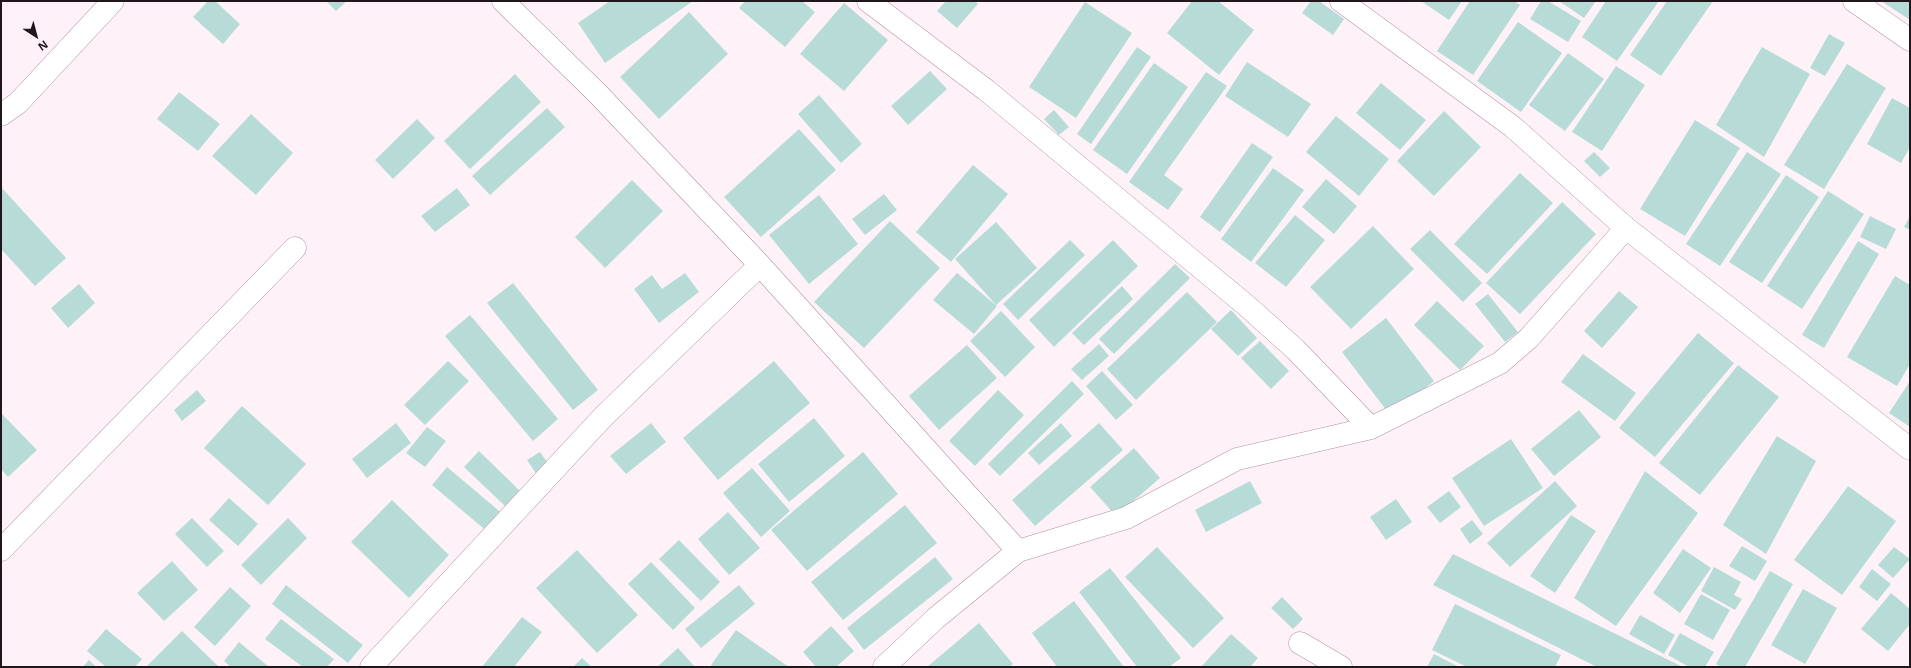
<!DOCTYPE html>
<style>
body{margin:0}
#map{position:relative;width:1911px;height:668px;overflow:hidden;background:#fef1f8;font-family:"Open Sans",sans-serif}
canvas{display:block}
.frame{position:absolute;inset:0;border:2px solid #21161c;pointer-events:none}
.north{position:absolute;left:16px;top:16px;width:40px;height:40px;-webkit-text-stroke:3px #fef1f8;paint-order:stroke;rotate:144deg;font-size:11px;font-weight:700;line-height:16px;text-align:center;color:#21161c}
.north::after{content:'';display:block;margin:auto;width:14px;height:18px;background:#21161c;clip-path:polygon(50% 0,100% 100%,50% 72%,0 100%)}
</style>
<div id="map">
<canvas width="1911" height="668"></canvas>
<div class="frame"></div>
<div class="north">N</div>
</div>
<script>
const ctx = document.querySelector('canvas').getContext('2d');
ctx.lineJoin = 'round';
function fillPath(path, color) {
  ctx.fillStyle = color;
  ctx.fill(path, 'evenodd');
}
function shape(rows) {
  const path = new Path2D();
  for (const r of rows) {
    path.moveTo(r[0], r[1]);
    for (let i = 2; i < r.length; i += 2) path.lineTo(r[i], r[i + 1]);
  }
  return path;
}
function stroke(path, color, width, dash) {
  ctx.strokeStyle = color;
  ctx.lineWidth = width;
  ctx.lineCap = dash ? 'butt' : 'round';
  ctx.setLineDash(dash || []);
  ctx.stroke(path);
}
const building = shape([
 [208,1,215,1,240,24,223,44,193,17],
 [326,1,347,1,336,11],
 [610,1,693,1,605,63,578,23],
 [745,1,802,1,815,12,785,47,739,8],
 [946,1,975,1,978,4,957,28,937,11],
 [1192,1,1218,1,1254,30,1219,75,1167,33],
 [1311,1,1319,1,1344,19,1333,35,1302,13],
 [1421,1,1462,1,1449,20],
 [1470,1,1514,1,1520,5,1473,75,1437,51],
 [1541,1,1548,1,1581,21,1568,42,1530,19],
 [1559,1,1596,1,1584,18],
 [1606,1,1659,1,1617,61,1582,37],
 [1667,1,1713,1,1661,76,1630,55],
 [1881,1,1910,1,1910,20],
 [1085,2,1132,33,1076,118,1029,87],
 [844,3,888,40,844,91,800,54],
 [689,12,728,54,659,119,620,77],
 [1518,22,1562,53,1521,112,1477,81],
 [1829,34,1845,43,1825,76,1810,68],
 [1137,47,1151,57,1091,144,1077,134],
 [1762,47,1810,74,1764,157,1716,125],
 [1568,53,1604,79,1565,131,1529,105],
 [1247,62,1311,104,1288,137,1225,96],
 [1154,63,1188,87,1127,174,1093,150],
 [1847,64,1886,88,1824,189,1784,165],
 [1616,66,1645,85,1602,151,1572,132],
 [930,71,947,89,908,125,891,106],
 [1206,72,1227,86,1164,175,1183,189,1168,210,1129,182],
 [515,74,541,102,470,169,444,141],
 [1381,83,1426,120,1400,150,1356,113],
 [179,92,220,124,198,151,157,119],
 [819,95,862,144,841,163,798,114],
 [1892,98,1910,108,1910,147,1901,163,1867,144],
 [547,108,565,127,490,195,472,176],
 [1054,110,1069,127,1059,135,1044,119],
 [1444,111,1481,147,1434,196,1397,161],
 [251,114,293,153,256,195,212,156],
 [1336,116,1389,159,1359,196,1306,152],
 [417,119,435,138,393,179,375,160],
 [1695,120,1740,148,1685,236,1640,209],
 [799,129,836,170,761,237,724,197],
 [1252,143,1273,157,1220,232,1200,217],
 [1594,152,1610,168,1600,177,1584,161],
 [1747,152,1781,174,1720,266,1686,244],
 [973,165,1008,194,951,262,916,232],
 [1273,168,1304,190,1251,262,1221,239],
 [1520,173,1553,203,1487,274,1454,244],
 [1786,175,1819,197,1762,283,1729,262],
 [1326,179,1357,206,1334,234,1302,207],
 [632,180,663,211,605,268,575,237],
 [1,187,66,258,35,286,1,249],
 [457,188,470,205,435,232,421,216],
 [1828,191,1864,214,1802,309,1767,286],
 [884,194,897,210,865,235,852,219],
 [819,195,858,244,809,284,769,235],
 [1562,202,1596,234,1520,314,1486,283],
 [1295,215,1325,240,1286,287,1255,263],
 [1870,216,1896,229,1886,249,1860,237],
 [1910,216,1910,230,1904,227],
 [890,221,940,268,864,348,814,302],
 [996,222,1037,268,996,305,955,259],
 [1373,226,1414,269,1351,329,1310,287],
 [1430,230,1482,283,1463,302,1410,249],
 [1070,240,1085,255,1018,320,1003,304],
 [1113,240,1138,266,1054,347,1029,320],
 [1858,241,1879,254,1824,348,1802,335],
 [1175,264,1190,278,1114,354,1099,339],
 [685,273,699,292,659,323,634,289,652,275,662,289],
 [957,273,997,306,974,334,933,300],
 [1895,276,1910,285,1910,364,1897,386,1847,357],
 [513,283,598,390,573,410,487,303],
 [79,284,95,303,68,328,51,308],
 [1122,286,1133,299,1084,345,1072,333],
 [1619,291,1638,307,1602,348,1584,331],
 [1187,292,1217,322,1136,400,1107,369],
 [1488,294,1518,332,1505,342,1475,304],
 [1437,301,1484,346,1460,370,1414,325],
 [1231,310,1257,338,1238,356,1211,329],
 [1001,311,1035,347,1005,377,970,341],
 [470,315,558,419,533,441,445,336],
 [1386,318,1434,381,1390,415,1342,352],
 [1698,333,1734,363,1655,457,1619,428],
 [1260,341,1289,371,1271,389,1241,358],
 [1099,344,1109,356,1082,380,1071,369],
 [967,345,997,378,939,430,909,396],
 [1583,354,1636,393,1615,421,1561,382],
 [448,361,469,381,425,425,404,405],
 [774,361,810,403,718,480,683,438],
 [1738,365,1779,397,1700,495,1659,463],
 [1102,371,1133,405,1116,420,1086,386],
 [1072,381,1084,394,1000,476,988,464],
 [1910,381,1910,427,1889,413],
 [197,390,206,401,182,421,174,410],
 [998,390,1024,415,975,466,949,441],
 [242,406,306,464,268,505,204,448],
 [1579,410,1601,437,1554,476,1531,449],
 [1,413,37,450,8,477,1,469],
 [814,418,845,456,789,502,758,464],
 [396,423,411,443,367,478,352,459],
 [651,423,666,442,626,474,610,456],
 [1061,423,1072,436,1039,465,1028,453],
 [1099,423,1123,450,1035,526,1012,500],
 [427,427,446,441,425,467,406,453],
 [1777,436,1816,461,1766,554,1723,525],
 [1511,439,1543,488,1484,526,1452,478],
 [1134,448,1160,478,1116,516,1090,487],
 [479,451,520,491,505,506,464,467],
 [540,452,550,466,537,475,527,460],
 [863,452,898,494,807,571,771,530],
 [447,467,504,515,489,533,432,485],
 [752,468,790,511,761,537,723,493],
 [1645,471,1698,513,1616,626,1574,598],
 [1250,481,1262,503,1206,532,1195,510],
 [1555,481,1577,506,1510,567,1487,543],
 [1848,486,1896,521,1842,595,1794,560],
 [1449,491,1461,507,1440,523,1427,507],
 [229,498,258,524,238,546,209,520],
 [1396,499,1412,522,1386,540,1370,517],
 [392,500,449,555,409,598,351,542],
 [905,505,937,543,843,620,811,582],
 [728,512,760,548,729,575,698,539],
 [1571,515,1596,531,1555,593,1530,576],
 [192,518,224,551,207,567,175,534],
 [288,518,307,538,261,585,241,565],
 [1472,520,1483,534,1470,544,1460,529],
 [679,540,720,582,701,601,659,559],
 [1742,546,1767,561,1755,581,1729,566],
 [1157,547,1224,618,1193,648,1125,577],
 [1894,547,1910,559,1893,578,1878,565],
 [1683,549,1711,568,1680,613,1653,593],
 [577,550,638,615,597,653,536,588],
 [1453,554,1683,667,1597,667,1433,585],
 [935,557,953,579,864,650,847,628],
 [172,561,198,590,164,621,137,593],
 [651,562,695,608,673,630,628,584],
 [1714,567,1741,582,1734,595,1742,599,1735,610,1701,591],
 [1110,568,1181,658,1169,667,1137,667,1079,592],
 [1872,569,1891,584,1877,601,1859,587],
 [1770,571,1793,584,1745,667,1721,667,1716,664],
 [286,585,363,645,348,663,272,604],
 [739,585,755,604,701,648,685,629],
 [230,587,251,606,215,646,194,627],
 [1803,589,1837,608,1805,664,1771,645],
 [1891,593,1910,609,1910,624,1888,651,1861,629],
 [1701,594,1730,610,1713,640,1684,624],
 [1282,597,1303,619,1293,629,1271,608],
 [1074,601,1124,667,1057,667,1032,633],
 [1455,604,1561,655,1555,667,1467,667,1432,650],
 [1640,615,1675,635,1664,654,1629,634],
 [522,617,542,632,514,667,482,667],
 [281,619,334,659,327,667,303,667,265,639],
 [979,623,1013,664,1009,667,927,667],
 [831,626,854,651,836,667,816,667,803,652],
 [106,629,142,659,135,667,106,667,87,651],
 [736,630,789,667,714,667,711,665],
 [182,631,219,667,146,667],
 [1680,633,1714,652,1705,667,1689,667,1668,655],
 [1231,634,1258,658,1250,667,1201,667],
 [239,642,269,667,231,667,224,661],
 [678,648,695,667,657,667],
 [1434,654,1459,667,1427,667],
 [582,658,592,667,573,667],
 [89,660,96,667,83,667]
]);
const minor = shape([
 [503,1,598,94,760,265,1018,551],
 [868,1,986,90,1247,306,1296,350,1371,428],
 [1341,1,1513,127,1626,228,1910,449],
 [1854,1,1910,40],
 [1,115,18,103,113,1],
 [1,550,295,248],
 [1300,643,1341,667],
 [371,667,603,417,760,265],
 [884,667,936,618,1018,551,1126,518,1237,459,1371,428,1500,363,1529,338,1626,228]
]);
fillPath(building, '#b7dcd7');
stroke(minor, '#b094a4', 23);
stroke(minor, '#fff', 22);
</script>
